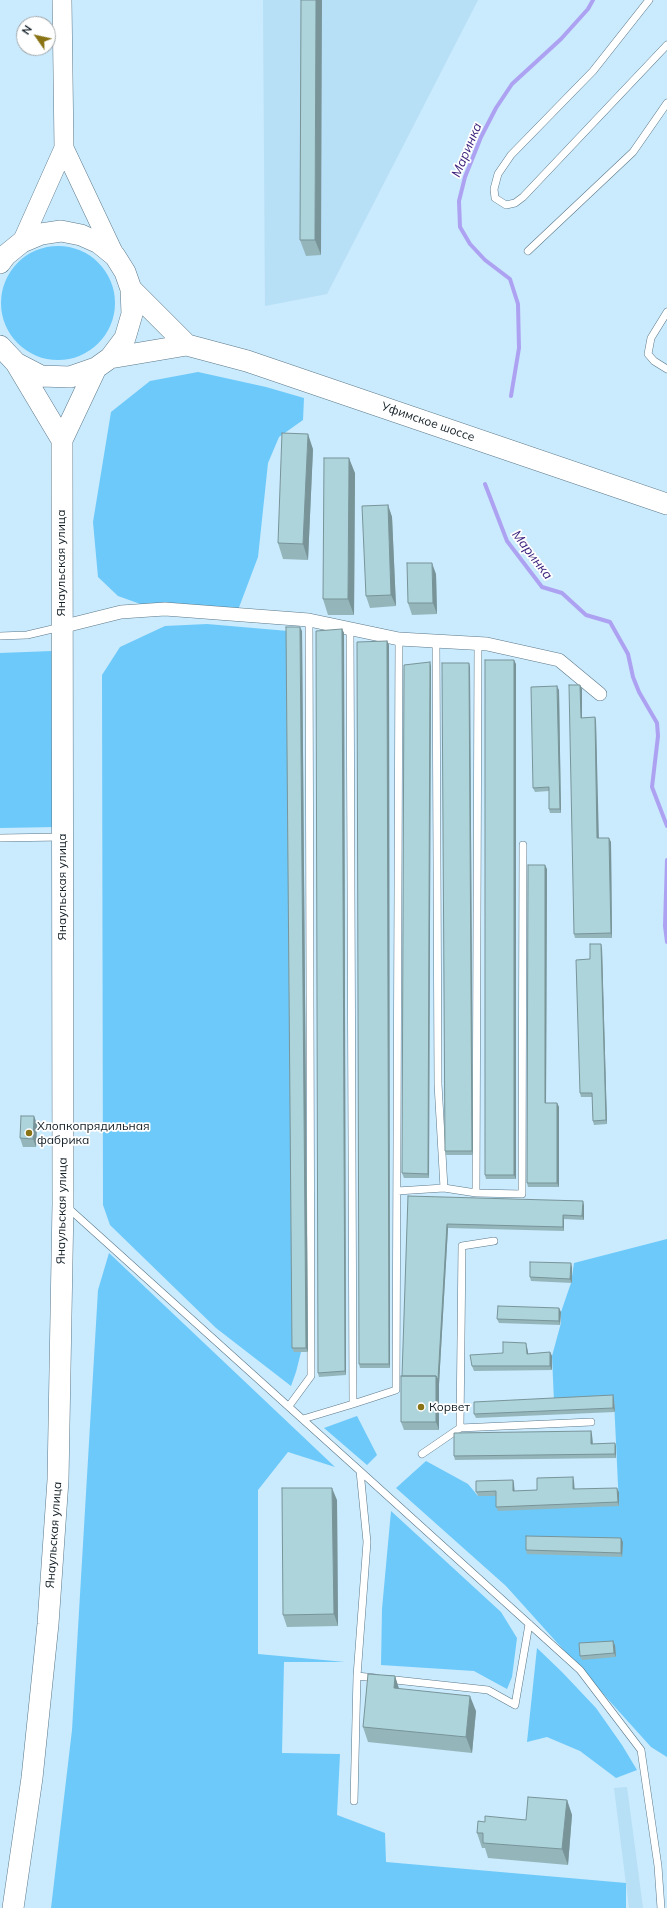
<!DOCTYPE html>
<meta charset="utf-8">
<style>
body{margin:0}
#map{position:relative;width:667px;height:1908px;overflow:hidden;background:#caeafd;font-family:Mulish,sans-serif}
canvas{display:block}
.north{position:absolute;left:16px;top:16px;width:40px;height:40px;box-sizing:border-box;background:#fff;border:1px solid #a0a5a8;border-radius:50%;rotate:304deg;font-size:11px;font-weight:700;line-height:16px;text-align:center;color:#121e25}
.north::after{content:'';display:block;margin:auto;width:14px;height:18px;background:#897315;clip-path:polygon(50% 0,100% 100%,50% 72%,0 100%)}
</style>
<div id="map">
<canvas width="667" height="1908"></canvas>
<div class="north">N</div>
</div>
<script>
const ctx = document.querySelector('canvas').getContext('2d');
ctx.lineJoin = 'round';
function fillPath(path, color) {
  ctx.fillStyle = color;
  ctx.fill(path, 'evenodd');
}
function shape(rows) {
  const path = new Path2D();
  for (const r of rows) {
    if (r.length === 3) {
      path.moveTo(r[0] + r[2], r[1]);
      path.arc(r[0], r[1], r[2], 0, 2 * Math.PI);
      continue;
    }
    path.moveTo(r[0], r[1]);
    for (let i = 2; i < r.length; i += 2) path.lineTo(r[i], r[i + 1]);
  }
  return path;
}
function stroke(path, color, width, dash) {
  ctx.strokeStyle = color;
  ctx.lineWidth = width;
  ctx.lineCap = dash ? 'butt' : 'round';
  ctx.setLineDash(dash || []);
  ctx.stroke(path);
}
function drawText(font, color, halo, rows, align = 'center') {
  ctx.font = font + ' Mulish,sans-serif';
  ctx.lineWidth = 3.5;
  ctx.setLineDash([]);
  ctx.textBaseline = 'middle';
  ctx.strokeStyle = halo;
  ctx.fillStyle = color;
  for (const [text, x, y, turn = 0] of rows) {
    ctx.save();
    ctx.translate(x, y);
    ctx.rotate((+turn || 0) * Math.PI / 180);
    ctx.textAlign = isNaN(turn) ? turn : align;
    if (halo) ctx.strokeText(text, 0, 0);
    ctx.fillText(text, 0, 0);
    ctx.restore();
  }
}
const built = shape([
 [263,0,478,0,327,294,265,306],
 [627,1787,643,1908,629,1908,614,1788]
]);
const green = shape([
 [58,303,57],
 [198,372,266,387,304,398,303,420,279,437,268,463,258,557,238,610,146,606,118,596,98,577,93,522,111,412,150,381],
 [207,624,288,631,294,1352,301,1352,296,1372,291,1386,216,1328,110,1225,103,1205,102,675,120,647,165,626],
 [52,651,56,827,0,828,0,653],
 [667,1239,667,1757,651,1747,506,1586,396,1488,426,1461,468,1484,478,1496,497,1496,619,1506,614,1400,554,1402,552,1356,561,1323,561,1312,571,1283,574,1263],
 [109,1253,335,1467,288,1452,258,1490,258,1654,345,1662,284,1662,282,1753,340,1754,337,1815,385,1833,386,1862,626,1883,626,1908,51,1908,72,1730,98,1290],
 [357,1416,377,1455,367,1465,324,1428],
 [391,1511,501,1612,517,1638,512,1677,507,1689,474,1671,381,1665,382,1609],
 [537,1648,562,1672,596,1708,622,1745,637,1770,616,1778,580,1751,547,1737,527,1742]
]);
const stream = shape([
 [511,396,519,348,518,304,510,279,485,260,470,244,460,227,459,201,465,177,481,137,496,108,512,84,561,39,588,9,593,0],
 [485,484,507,541,542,587,562,593,586,615,610,622,628,654,633,677,639,692,657,723,658,736,652,787,667,826],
 [667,860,665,926,667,942]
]);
const service = shape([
 [649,0,593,71,511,155,498,174,494,189,495,198,506,205,515,203,523,197,667,45],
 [528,251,633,152,667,103],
 [667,312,651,338,648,354,654,361,667,369],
 [0,636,27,635,61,627],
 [0,838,62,837],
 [444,1188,476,1193,478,644],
 [397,1191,444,1188,438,1084,436,642],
 [476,1193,522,1194,523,845],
 [66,1206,360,1471],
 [353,1404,396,1390,399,639],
 [289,1406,311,1376,309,620],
 [303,1419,353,1404,350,628],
 [460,1428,462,1246,494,1241],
 [422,1454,460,1428,591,1422],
 [376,1678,357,1676,367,1542,360,1471,580,1670,641,1750,658,1866,661,1908],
 [386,1679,488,1690,515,1705,529,1624],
 [354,1801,357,1676]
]);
const minor = shape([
 [61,627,121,612,165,609,309,620,399,639,487,644,559,660,600,694]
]);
const secondary = shape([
 [62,0,64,148,115,256],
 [22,242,64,148]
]);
const primary = shape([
 [0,263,6,255,22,242,41,234,61,231,81,235,99,243,115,256,125,272,131,289,132,314,125,338,110,358,96,368,70,377,41,376,16,363,0,346],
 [131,289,187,345],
 [110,358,187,345,247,361,667,504],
 [16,363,62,440],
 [13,1908,32,1778,48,1624,58,1480,63,1204,62,440,96,368]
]);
const wall = shape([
 [301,0,321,255,306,256,300,240],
 [313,449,308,560,283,559,278,543],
 [355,473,354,615,328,615,323,599],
 [388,505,392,517,396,606,370,608,366,596],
 [436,574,437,614,412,615,408,603],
 [342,629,344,633,346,1375,319,1377,318,1373],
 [302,631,308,1352,294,1352,292,1348],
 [387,641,389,645,390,1368,360,1368,359,1364],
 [516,664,516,1179,486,1179,485,1175],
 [431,666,429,1178,404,1178,402,1173],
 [470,667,473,1155,446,1155,445,1151],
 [580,685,582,689,582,718,595,717,596,721,598,838,611,842,612,938,575,938,574,934],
 [559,690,561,813,550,813,549,809,549,791,535,792,533,788],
 [547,869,546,1103,557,1103,559,1107,559,1187,528,1187,527,1183],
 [602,948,607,1124,594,1125,593,1121,592,1097,581,1097,580,1093,590,959],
 [37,1124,36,1147,23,1147,20,1138],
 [408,1196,584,1205,584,1220,564,1219,564,1231,448,1228,439,1384,439,1430,404,1430,401,1422],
 [572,1267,572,1283,531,1281,530,1277],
 [561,1312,560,1325,499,1323,497,1319],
 [527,1347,528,1354,550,1352,552,1356,552,1370,474,1371,472,1366,503,1353],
 [613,1395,614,1400,615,1412,476,1418,474,1414],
 [591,1431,592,1435,593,1444,615,1443,616,1447,616,1458,455,1460,454,1456],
 [513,1480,514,1484,514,1491,537,1490,574,1481,574,1489,619,1492,619,1506,498,1511,496,1507,496,1496,478,1496,476,1492],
 [337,1500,338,1626,287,1627,283,1615],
 [623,1542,622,1557,527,1554,526,1550],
 [615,1645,616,1657,582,1660,580,1656],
 [395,1676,399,1689,476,1711,472,1753,368,1742,363,1727],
 [567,1800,572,1815,568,1865,488,1858,485,1848,482,1848,477,1833,485,1822,526,1820]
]);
const shadedWall = shape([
 [316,0,322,0,321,255,315,240],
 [308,434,313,449,308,560,303,544],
 [349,458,355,473,354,615,348,599],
 [388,505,392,517,396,606,391,595],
 [432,563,436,574,437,614,433,603],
 [300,627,302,631,308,1352,306,1348],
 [342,629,344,633,346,1375,345,1371],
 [387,641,389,645,390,1368,389,1364],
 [514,660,516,664,516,1179,514,1175],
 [430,662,431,666,429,1178,428,1174],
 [469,663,470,667,473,1155,472,1151],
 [580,685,582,689,582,722,581,718],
 [557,686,559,690,561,813,560,809],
 [595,717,596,721,599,842,597,838],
 [609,838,611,842,612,938,611,933],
 [545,865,547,869,546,1107,545,1103],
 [601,944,602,948,607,1124,606,1120],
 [557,1103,559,1107,559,1187,557,1183],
 [34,1116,37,1124,36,1147,33,1139],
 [583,1201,584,1205,584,1220,582,1216],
 [563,1215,564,1219,564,1231,563,1227],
 [447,1224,448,1228,439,1384,439,1430,436,1422,436,1376],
 [571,1263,572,1267,572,1283,570,1279],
 [559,1308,561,1312,560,1325,559,1321],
 [526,1343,527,1347,529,1358,527,1354],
 [550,1352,552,1356,552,1370,550,1366],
 [613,1395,614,1400,615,1412,613,1408],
 [591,1431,592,1435,593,1448,591,1444],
 [615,1443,616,1447,616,1458,615,1454],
 [573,1477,574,1481,575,1493,573,1489],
 [513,1480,514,1484,515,1495,513,1491],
 [332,1488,337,1500,338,1626,334,1614],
 [617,1488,619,1492,619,1506,618,1502],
 [621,1538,623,1542,622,1557,621,1553],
 [613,1641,615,1645,616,1657,614,1653],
 [395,1676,400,1692,394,1688],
 [470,1696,476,1711,472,1753,466,1737],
 [567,1800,572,1815,568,1865,562,1849]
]);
const building = shape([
 [301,0,316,0,315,240,300,240,301,0],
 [282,433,308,434,303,544,278,543,282,433],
 [324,458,349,458,348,599,323,599,324,458],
 [388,505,391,595,366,596,362,506,388,505],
 [407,563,432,563,433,603,408,603,407,563],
 [286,627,300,627,306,1348,292,1348,286,627],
 [342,629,345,1371,318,1373,316,631,342,629],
 [387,641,389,1364,359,1364,357,642,387,641],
 [485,660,514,660,514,1175,485,1175,485,660],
 [430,662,428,1174,402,1173,404,665,430,662],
 [442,663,469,663,472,1151,445,1151,442,663],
 [569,685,580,685,581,718,595,717,597,838,609,838,611,933,574,934,569,685],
 [557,686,560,809,549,809,549,787,533,788,531,687,557,686],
 [528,865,545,865,545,1103,557,1103,557,1183,527,1183,528,865],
 [590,944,601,944,606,1120,593,1121,592,1093,580,1093,576,960,590,959,590,944],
 [21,1116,34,1116,33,1139,20,1138,21,1116],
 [408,1196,583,1201,582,1216,563,1215,563,1227,447,1224,438,1380,436,1376,402,1376,408,1196],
 [530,1262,571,1263,570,1279,530,1277,530,1262],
 [498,1306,559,1308,559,1321,497,1319,498,1306],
 [503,1342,526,1343,527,1354,550,1352,550,1366,472,1366,470,1355,503,1353,503,1342],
 [401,1376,436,1376,436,1422,401,1422,401,1376],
 [613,1395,613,1408,474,1414,474,1402,613,1395],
 [591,1431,591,1444,615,1443,615,1454,454,1456,454,1433,591,1431],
 [573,1477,573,1489,617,1488,618,1502,496,1507,496,1491,476,1492,476,1481,513,1480,513,1491,537,1490,537,1478,573,1477],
 [282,1488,332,1488,334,1614,283,1615,282,1488],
 [526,1536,621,1538,621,1553,526,1550,526,1536],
 [613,1641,614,1653,580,1656,579,1643,613,1641],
 [368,1674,395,1676,394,1688,470,1696,466,1737,363,1727,368,1674],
 [528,1797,567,1800,562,1849,483,1843,483,1833,477,1833,478,1821,485,1822,485,1816,526,1820,528,1797]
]);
const markers = [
 [29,1133,4,"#897315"],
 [421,1407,4,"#897315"]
];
const streetNames = [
 ["Уфимское шоссе",428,422,19],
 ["Янаульская улица",61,563,-90],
 ["Янаульская улица",62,887,-90],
 ["Янаульская улица",62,1211,-89],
 ["Янаульская улица",54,1535,-86]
];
const poiNames = [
 ["Хлопкопрядильная",37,1126],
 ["фабрика",37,1140],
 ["Корвет",429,1407]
];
const waterNames = [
 ["Маринка",467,150,-67],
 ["Маринка",532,555,53]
];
fillPath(built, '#b7dff6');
fillPath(green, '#6cc9fa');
stroke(stream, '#ada2f2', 4);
stroke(service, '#5b7889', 8);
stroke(minor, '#5b7889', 14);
stroke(secondary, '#5b7889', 20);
stroke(primary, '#5b7889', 22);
stroke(service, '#fff', 7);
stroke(minor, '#fff', 13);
stroke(secondary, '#fff', 19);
stroke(primary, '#fff', 21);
fillPath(wall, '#94b6bb');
fillPath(shadedWall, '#789499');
fillPath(building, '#acd4da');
stroke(building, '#789499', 1);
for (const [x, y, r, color] of markers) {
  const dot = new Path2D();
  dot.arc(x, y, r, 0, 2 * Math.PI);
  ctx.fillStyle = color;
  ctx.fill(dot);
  stroke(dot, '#fff', 1.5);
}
drawText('12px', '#121e25', '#fff', streetNames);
drawText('12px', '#121e25', '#fff', poiNames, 'left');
drawText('italic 13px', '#3c237d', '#fff', waterNames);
</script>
